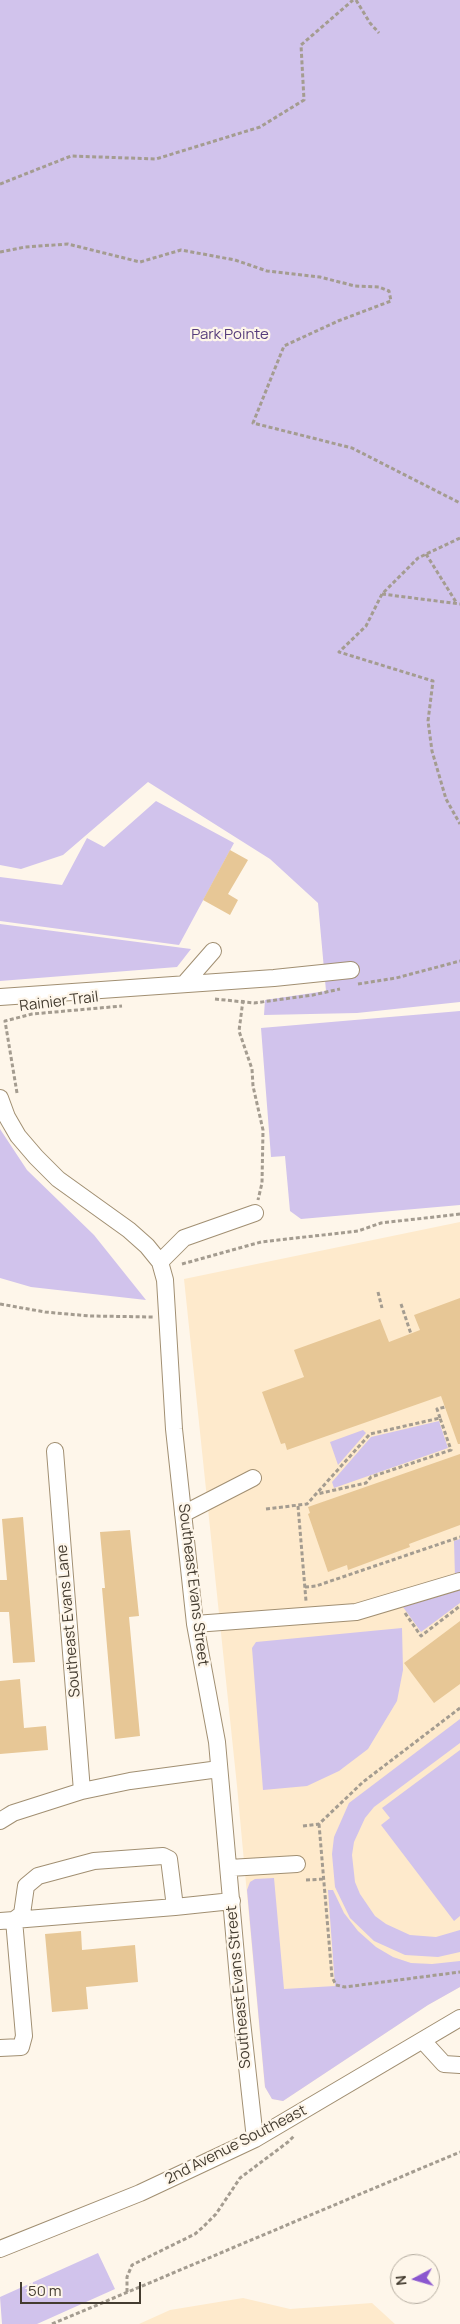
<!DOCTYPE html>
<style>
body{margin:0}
#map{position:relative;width:460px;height:2324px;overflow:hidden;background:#fef6ea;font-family:Manrope,sans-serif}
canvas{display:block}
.north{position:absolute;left:390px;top:2254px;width:50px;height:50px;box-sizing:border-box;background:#fef6ea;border:1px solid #b4aca0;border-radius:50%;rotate:264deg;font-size:14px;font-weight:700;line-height:20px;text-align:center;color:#443c30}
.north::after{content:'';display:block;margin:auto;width:18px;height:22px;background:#8b57cf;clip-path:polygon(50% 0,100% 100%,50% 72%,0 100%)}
.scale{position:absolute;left:20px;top:2282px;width:121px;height:22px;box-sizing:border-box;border:2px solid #443c30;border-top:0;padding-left:6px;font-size:15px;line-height:18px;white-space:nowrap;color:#443c30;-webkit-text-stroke:4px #fef6ea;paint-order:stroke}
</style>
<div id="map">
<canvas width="460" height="2324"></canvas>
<div class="north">N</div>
<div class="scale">50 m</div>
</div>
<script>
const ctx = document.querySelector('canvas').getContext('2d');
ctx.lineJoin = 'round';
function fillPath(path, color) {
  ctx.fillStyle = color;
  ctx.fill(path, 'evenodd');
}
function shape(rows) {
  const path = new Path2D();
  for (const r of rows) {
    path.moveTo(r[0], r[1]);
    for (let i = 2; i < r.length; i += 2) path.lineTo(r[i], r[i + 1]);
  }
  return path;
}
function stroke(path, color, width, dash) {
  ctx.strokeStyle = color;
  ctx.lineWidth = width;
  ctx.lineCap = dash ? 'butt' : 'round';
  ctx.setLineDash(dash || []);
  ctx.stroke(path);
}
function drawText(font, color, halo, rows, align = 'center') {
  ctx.font = font + ' Manrope,sans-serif';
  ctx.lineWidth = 4.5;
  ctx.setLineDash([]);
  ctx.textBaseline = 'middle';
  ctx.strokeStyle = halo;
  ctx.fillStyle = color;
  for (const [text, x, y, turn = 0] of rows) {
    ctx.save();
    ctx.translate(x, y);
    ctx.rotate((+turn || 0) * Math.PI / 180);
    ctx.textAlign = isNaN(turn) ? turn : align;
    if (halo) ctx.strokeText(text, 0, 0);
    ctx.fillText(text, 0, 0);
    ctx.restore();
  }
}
const built = shape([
 [460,1222,460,1987,428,2005,283,2101,272,2099,265,2087,264,2078,237,1786,184,1279],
 [243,2298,290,2309,372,2303,395,2324,139,2324,170,2310]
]);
const green = shape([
 [0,0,460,0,460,1002,357,1013,264,1015,265,1000,326,991,318,903,270,859,148,782,63,855,21,869,0,865],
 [156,801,234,843,179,945,0,921,0,877,62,885,87,838,104,847],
 [0,924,191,949,177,967,0,981],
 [460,1011,460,1205,301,1219,290,1211,285,1156,271,1157,261,1028],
 [0,1129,27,1170,94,1235,146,1300,31,1287,0,1278],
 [439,1421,448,1448,334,1488,332,1482,371,1437],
 [363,1430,366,1433,338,1465,330,1442],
 [460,1539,460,1575,455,1577,454,1541],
 [460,1590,460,1603,421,1632,403,1607],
 [402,1628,403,1670,397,1701,368,1749,339,1771,307,1786,263,1790,252,1648,256,1642],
 [460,1719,460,1743,374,1807,365,1818,354,1842,352,1855,355,1882,360,1894,375,1916,386,1924,410,1935,436,1937,460,1930,460,1952,438,1957,405,1955,374,1941,350,1918,335,1887,332,1854,334,1837,349,1803],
 [460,1750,460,1916,454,1921,381,1825,390,1818,382,1808],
 [274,1878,284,1989,335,1986,328,1890,333,1890,344,1913,358,1931,376,1947,393,1957,411,1963,432,1964,460,1961,460,1987,428,2005,283,2101,272,2099,265,2087,247,1890,250,1882,255,1879],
 [98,2253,115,2289,37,2324,2,2324,0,2297]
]);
const building = shape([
 [230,850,248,860,228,894,238,900,230,915,203,900],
 [460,1298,460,1444,458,1444,441,1396,287,1450,285,1443,281,1444,262,1392,304,1377,294,1350,380,1319,389,1342,420,1330,414,1315],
 [460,1454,460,1525,409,1544,410,1547,348,1570,347,1565,328,1572,308,1514,310,1513,308,1507],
 [23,1517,35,1662,13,1663,9,1612,0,1612,0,1580,7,1580,2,1519],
 [130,1530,139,1616,129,1617,140,1736,115,1739,102,1588,105,1588,100,1532],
 [460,1621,460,1684,434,1703,404,1663],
 [20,1679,24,1728,46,1726,48,1750,0,1754,0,1681],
 [81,1931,82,1950,135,1945,138,1982,86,1987,88,2009,52,2012,45,1934]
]);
const path = shape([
 [356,0,370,23,379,33],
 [0,184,71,156,156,159,260,127,304,100,301,45,353,0],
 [0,252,25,247,68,244,140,262,181,250,235,260,267,271,320,277,355,286,379,287,389,291,391,301,338,321,284,346,253,423,352,448,460,503],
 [460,538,418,558,382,594,366,626,339,652,433,681,428,721,432,751,446,799,460,824],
 [426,554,456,602],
 [382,594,460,604],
 [358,984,396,978,460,961],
 [215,999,254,1003,313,995,340,989],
 [243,1000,239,1031,252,1069,253,1086,263,1130,262,1183,258,1200],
 [17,1093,5,1021,32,1014,122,1006],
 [182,1264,261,1242,358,1231,381,1223,460,1214],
 [378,1292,382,1308],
 [0,1304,45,1312,90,1316,154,1317],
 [401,1304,411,1334],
 [440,1418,437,1409,445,1407],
 [298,1506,306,1601],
 [266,1509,307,1504,370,1434,440,1418,451,1450,371,1477,366,1483,317,1494],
 [305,1587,316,1586,460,1537],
 [405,1613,421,1636,460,1606],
 [319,1824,332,1977,336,1985,345,1987,460,1972],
 [303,1826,319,1824,363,1782,460,1708],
 [306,1880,324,1879],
 [127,2292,127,2277,132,2265,195,2234,203,2227,216,2214,240,2178,288,2142,295,2135],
 [52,2324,460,2152]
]);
const minor = shape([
 [185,983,213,951],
 [0,997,274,978,351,970],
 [0,1098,7,1117,18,1136,36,1157,58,1179,129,1230,147,1246,160,1262,165,1280,174,1429,195,1624,217,1742,241,2012,255,2139],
 [160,1262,184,1238,255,1213],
 [55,1451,82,1791],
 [183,1514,253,1478],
 [195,1624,356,1612,460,1581],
 [0,1821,13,1813,82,1791,130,1781,219,1769],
 [229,1868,297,1864],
 [0,1921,14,1920,22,1914,26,1886,38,1876,94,1861,163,1856,169,1859,175,1907,232,1901],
 [423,2041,444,2064,460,2065],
 [0,2048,21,2047,24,2036,14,1920,175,1907],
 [0,2249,140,2193,255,2139,460,2018]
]);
const parkNames = [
 ["Park Pointe",230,335]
];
const streetNames = [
 ["Rainier Trail",59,1002,-7],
 ["Southeast Evans Street",193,1585,83],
 ["Southeast Evans Lane",69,1621,-95],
 ["Southeast Evans Street",239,1987,-95],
 ["2nd Avenue Southeast",236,2145,-27]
];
fillPath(built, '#feeacc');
fillPath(green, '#d1c3ec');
fillPath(building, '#e7c796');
stroke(minor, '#a18f72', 18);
stroke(path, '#a49c90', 3, [4, 2.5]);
stroke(minor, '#fff', 16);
drawText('15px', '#563c7b', '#fef6ea', parkNames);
drawText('15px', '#443c30', '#fef6ea', streetNames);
</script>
